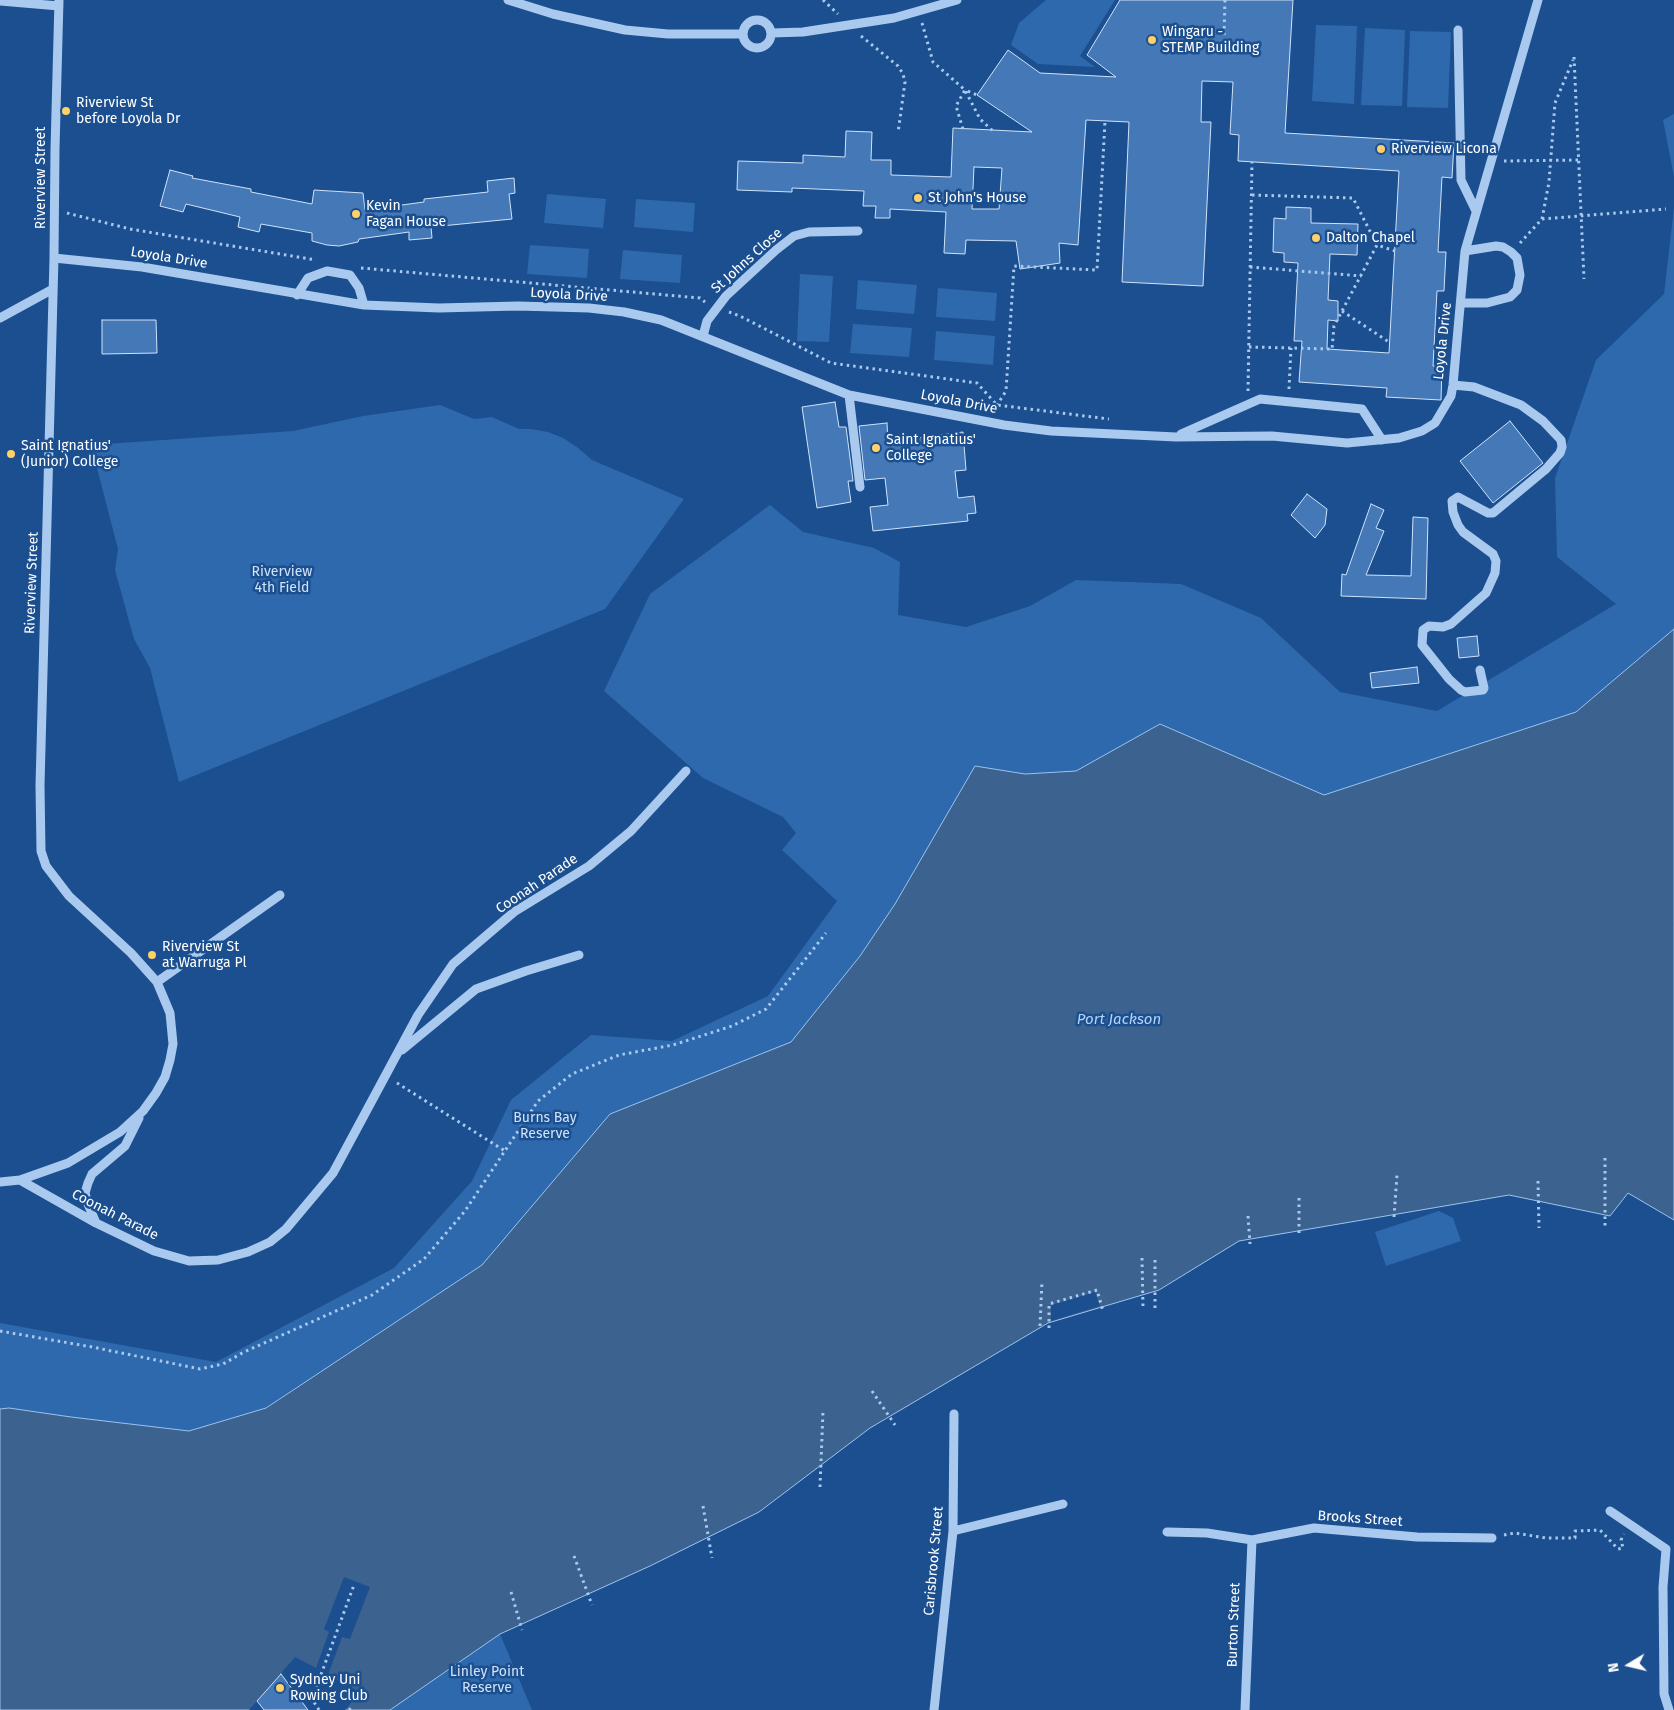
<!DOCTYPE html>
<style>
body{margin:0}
#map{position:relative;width:1674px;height:1710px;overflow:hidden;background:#1b4f8f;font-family:"Fira Sans",sans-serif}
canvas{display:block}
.north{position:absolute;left:1604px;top:1640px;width:50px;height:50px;-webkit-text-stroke:4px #1b4f8f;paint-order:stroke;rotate:261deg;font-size:14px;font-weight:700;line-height:20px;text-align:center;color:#fff}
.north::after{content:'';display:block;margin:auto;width:18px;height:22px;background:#fff;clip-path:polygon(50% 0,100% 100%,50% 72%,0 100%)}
</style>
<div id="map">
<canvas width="1674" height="1710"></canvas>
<div class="north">N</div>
</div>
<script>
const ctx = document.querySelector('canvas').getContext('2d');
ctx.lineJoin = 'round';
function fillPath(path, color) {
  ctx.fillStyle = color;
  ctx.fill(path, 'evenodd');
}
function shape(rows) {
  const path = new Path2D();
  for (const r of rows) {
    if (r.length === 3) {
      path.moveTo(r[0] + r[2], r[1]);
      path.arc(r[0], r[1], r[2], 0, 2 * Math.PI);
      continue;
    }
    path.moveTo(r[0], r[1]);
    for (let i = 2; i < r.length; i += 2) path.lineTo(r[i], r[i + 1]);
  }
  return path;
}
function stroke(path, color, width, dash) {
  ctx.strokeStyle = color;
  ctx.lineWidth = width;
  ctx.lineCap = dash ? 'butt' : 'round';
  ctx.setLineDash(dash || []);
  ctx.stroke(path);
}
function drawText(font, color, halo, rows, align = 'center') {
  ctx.font = font + ' "Fira Sans",sans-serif';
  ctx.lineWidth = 5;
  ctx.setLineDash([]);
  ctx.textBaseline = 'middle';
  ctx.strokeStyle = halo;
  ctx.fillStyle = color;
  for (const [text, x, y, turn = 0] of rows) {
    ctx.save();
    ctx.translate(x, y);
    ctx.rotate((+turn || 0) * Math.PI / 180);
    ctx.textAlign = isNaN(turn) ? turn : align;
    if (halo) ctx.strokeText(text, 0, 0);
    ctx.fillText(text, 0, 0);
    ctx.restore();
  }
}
const green = shape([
 [1046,0,1115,0,1080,56,1095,67,1038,64,1011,45,1019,23],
 [1316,25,1357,26,1354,104,1312,101],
 [1365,28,1405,30,1402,106,1361,105],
 [1410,31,1451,32,1448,108,1407,107],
 [1674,114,1674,177,1663,120],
 [547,194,606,199,603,228,544,223],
 [636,199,695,203,693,232,634,227],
 [1674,207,1674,629,1576,712,1324,795,1160,724,1076,771,1025,774,975,766,895,904,860,956,791,1042,610,1114,482,1265,265,1408,189,1431,71,1417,9,1408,0,1409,0,1323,216,1362,394,1268,472,1181,511,1100,591,1035,672,1041,768,996,837,901,782,850,796,833,783,817,703,778,604,691,650,594,770,505,803,532,874,548,900,562,898,615,966,627,1030,606,1076,580,1181,584,1261,618,1340,692,1437,711,1616,604,1557,557,1555,478,1596,360,1664,294],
 [530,245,589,249,587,278,527,274],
 [623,250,682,255,680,283,620,279],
 [800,274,833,276,829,342,797,341],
 [858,280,917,285,914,314,856,309],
 [938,288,997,293,995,321,936,317],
 [853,324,912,328,909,357,850,353],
 [936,331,995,336,993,365,934,360],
 [440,405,474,419,492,417,519,429,531,429,548,432,563,438,577,447,592,460,684,499,605,609,179,782,150,668,134,639,115,570,118,549,91,445,293,431,363,416],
 [1439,1211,1453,1218,1461,1241,1386,1266,1375,1232],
 [500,1634,532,1710,390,1710]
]);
const water = shape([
 [1674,629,1674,1220,1628,1193,1610,1216,1509,1195,1239,1241,1159,1290,1048,1323,870,1428,759,1512,650,1566,500,1634,390,1710,0,1710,0,1409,9,1408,71,1417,189,1431,266,1408,482,1265,610,1114,791,1042,860,956,895,904,975,766,1025,774,1076,771,1160,724,1324,795,1576,712,1674,629]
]);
const pier = shape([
 [1095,1292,1100,1306,1051,1321,1051,1305],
 [344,1577,370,1587,350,1639,342,1637,328,1675,360,1692,345,1710,249,1710,295,1657,316,1668,329,1632,324,1629]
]);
const building = shape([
 [1120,0,1293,0,1285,133,1454,143,1452,178,1442,177,1438,252,1446,252,1444,291,1437,291,1433,366,1442,366,1441,400,1386,397,1387,388,1299,382,1302,341,1294,341,1298,263,1284,262,1284,253,1273,252,1274,218,1286,219,1286,207,1311,208,1311,223,1358,224,1357,255,1330,254,1328,300,1338,301,1338,321,1328,320,1327,349,1389,353,1399,171,1238,161,1239,135,1230,134,1233,82,1202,81,1201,122,1211,122,1203,286,1122,282,1129,122,1086,120,1078,245,1059,243,1060,263,1020,269,1016,241,966,240,965,254,944,253,946,212,890,209,890,218,875,218,876,206,863,206,864,191,792,188,792,192,737,190,738,161,803,163,803,155,845,157,846,131,872,132,871,160,891,160,891,175,951,177,953,128,1032,132,977,95,1008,50,1040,73,1116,77,1087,55,1120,0],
 [974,167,1002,168,999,209,972,209,974,167],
 [170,170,193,176,192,178,251,189,251,192,312,204,314,190,363,193,365,210,424,202,424,199,488,192,487,181,514,178,515,193,509,194,512,219,431,227,432,238,409,240,409,232,359,239,358,242,339,246,327,245,312,241,312,233,261,224,259,232,238,227,240,217,186,204,183,212,160,206,170,170],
 [102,320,156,320,157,353,102,354,102,320],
 [835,402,839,427,846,427,853,481,848,481,851,502,817,508,802,407,835,402],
 [1510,421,1543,463,1493,503,1460,461,1510,421],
 [887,423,888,442,963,432,966,470,955,471,958,498,974,496,976,513,967,514,968,521,873,531,870,507,888,505,885,478,865,480,859,426,887,423],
 [1307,494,1327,509,1325,525,1315,538,1291,515,1307,494],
 [1371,504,1384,510,1376,528,1384,531,1366,575,1411,576,1413,517,1428,518,1426,599,1341,596,1342,574,1346,575,1371,504],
 [1477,636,1479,656,1459,658,1457,638,1477,636],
 [1417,667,1419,683,1372,688,1370,673,1417,667],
 [281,1674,308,1710,264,1710,257,1701,281,1674]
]);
const path = shape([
 [823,0,838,14],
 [922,23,933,62,965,90,980,119,994,132],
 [1224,35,1225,0],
 [861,36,898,66,903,74,905,82,898,133],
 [1574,57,1584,279],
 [963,129,956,106,965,90,977,95],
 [1504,161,1579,160],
 [1252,195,1353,198,1377,245],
 [67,213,130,229,316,260],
 [1542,219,1666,209],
 [1520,243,1542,219,1549,182,1555,103,1573,60],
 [1250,267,1361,276],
 [361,268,700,298,705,302],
 [1342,311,1389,342],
 [729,312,740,316,831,363,977,383,997,405,1109,419],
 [1249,347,1332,349,1334,326,1377,245,1395,251],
 [1289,389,1291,348],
 [1248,391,1252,162],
 [995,412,997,405,1006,391,1014,266,1097,270,1105,121],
 [397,1083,505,1151],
 [1605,1158,1605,1228],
 [1538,1181,1539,1228],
 [1299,1198,1299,1236],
 [1248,1216,1250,1244],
 [1394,1217,1397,1175],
 [1142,1258,1143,1308],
 [1155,1308,1155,1257],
 [1040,1326,1042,1281],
 [1049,1328,1049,1304,1097,1290,1103,1311],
 [0,1331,92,1347,200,1369,223,1364,244,1352,372,1295,424,1259,465,1211,538,1101,572,1074,619,1055,673,1045,732,1026,766,1009,826,933],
 [872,1391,895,1425],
 [820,1487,823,1411],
 [703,1506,712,1558],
 [1504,1535,1515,1533,1546,1538,1575,1538,1575,1531,1600,1530,1618,1549,1623,1548,1621,1540,1624,1534],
 [574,1556,592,1605],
 [511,1592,522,1630],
 [319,1710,312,1699,354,1585],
 [349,1710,353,1706]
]);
const minor = shape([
 [508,0,553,14,625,30,668,34,743,34],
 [0,1,59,6],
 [757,34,14],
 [1458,30,1461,180,1476,211],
 [772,33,803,32,894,18,957,0],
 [54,258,142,267,364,305,439,308,518,306,589,308,624,312,661,320,849,395,1004,425,1051,431,1176,437,1272,436,1347,443,1399,438,1422,431,1435,423,1451,396,1453,385,1465,251,1538,0],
 [297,295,308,278,327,271,350,275,359,288,364,305],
 [1461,303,1487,303,1510,297,1517,290,1520,275,1517,258,1511,252,1503,247,1496,246,1465,251],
 [0,318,53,289],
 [703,336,707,321,726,296,776,250,794,236,809,232,858,231],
 [1453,385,1474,387,1521,405,1543,421,1561,440,1562,447,1560,453,1546,469,1493,513,1488,513,1458,497,1452,501,1453,512,1458,525,1463,532,1493,554,1496,561,1495,573,1486,593,1451,624,1443,627,1429,626,1423,630,1422,645,1449,679,1461,690,1465,692,1483,690,1484,688,1480,670],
 [849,395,860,487],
 [1181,434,1260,399,1362,409,1382,440],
 [157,982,280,895],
 [402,1050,476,989,526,971,579,955],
 [20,1180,96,1223,154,1251,189,1261,218,1260,248,1252,270,1242,286,1229,333,1173,418,1015,453,964,514,912,589,866,631,831,686,771],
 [0,1182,20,1180,68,1163,120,1132,143,1111,156,1093,165,1077,170,1060,173,1044,170,1013,157,982,131,953,69,896,46,866,41,851,40,785,54,258,55,149,59,0],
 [96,1223,88,1204,85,1193,88,1183,92,1174,125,1146,139,1118],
 [1610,1511,1666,1549,1663,1587,1664,1694,1669,1710],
 [953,1531,1063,1504],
 [1167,1532,1207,1533,1252,1540,1314,1528,1417,1537,1492,1538],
 [934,1710,953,1531,954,1414],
 [1245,1710,1252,1540]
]);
const markers = [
 [1152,40,5,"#ffd166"],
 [66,111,5,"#ffd166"],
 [1381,149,5,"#ffd166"],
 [918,198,5,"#ffd166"],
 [356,214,5,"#ffd166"],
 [1316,238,5,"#ffd166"],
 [876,448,5,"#ffd166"],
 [11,454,5,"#ffd166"],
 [152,955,5,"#ffd166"],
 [280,1688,5,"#ffd166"]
];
const poiNames = [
 ["Wingaru -",1162,32],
 ["STEMP Building",1162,48],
 ["Riverview St",76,103],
 ["before Loyola Dr",76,119],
 ["Riverview Licona",1391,149],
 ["St John's House",928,198],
 ["Kevin",366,206],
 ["Fagan House",366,222],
 ["Dalton Chapel",1326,238],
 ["Saint Ignatius'",886,440],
 ["College",886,456],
 ["Saint Ignatius'",21,446],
 ["(Junior) College",21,462],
 ["Riverview St",162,947],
 ["at Warruga Pl",162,963],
 ["Sydney Uni",290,1680],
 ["Rowing Club",290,1696]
];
const streetNames = [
 ["Riverview Street",41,178,-90],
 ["Loyola Drive",169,258,9],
 ["St Johns Close",747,261,-42],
 ["Loyola Drive",569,295,3],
 ["Loyola Drive",1443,341,-84],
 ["Loyola Drive",959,402,11],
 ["Riverview Street",32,583,-88],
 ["Coonah Parade",537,884,-34],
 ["Coonah Parade",115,1215,27],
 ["Brooks Street",1360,1519,4],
 ["Carisbrook Street",934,1561,-85],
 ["Burton Street",1234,1625,-88]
];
const parkNames = [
 ["Riverview",282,572],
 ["4th Field",282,588],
 ["Burns Bay",545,1118],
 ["Reserve",545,1134],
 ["Linley Point",487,1672],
 ["Reserve",487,1688]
];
const waterNames = [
 ["Port Jackson",1119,1020]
];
fillPath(green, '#2e69ad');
fillPath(water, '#3c6290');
stroke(water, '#9cc4f0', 1);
fillPath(pier, '#1b4f8f');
fillPath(building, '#4478b7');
stroke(building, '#cfe3fa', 1);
stroke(path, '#a9c9ee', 3, [2.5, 4]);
stroke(minor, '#a9c9ee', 9);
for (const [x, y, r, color] of markers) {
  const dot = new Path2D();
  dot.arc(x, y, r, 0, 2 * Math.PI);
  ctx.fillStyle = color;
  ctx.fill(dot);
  stroke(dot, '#1b4f8f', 2);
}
drawText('14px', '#fff', '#1b4f8f', poiNames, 'left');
drawText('14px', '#fff', '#1b4f8f', streetNames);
drawText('14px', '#cfe3fa', '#1b4f8f', parkNames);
drawText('italic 15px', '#b5d3f5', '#1b4f8f', waterNames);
</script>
